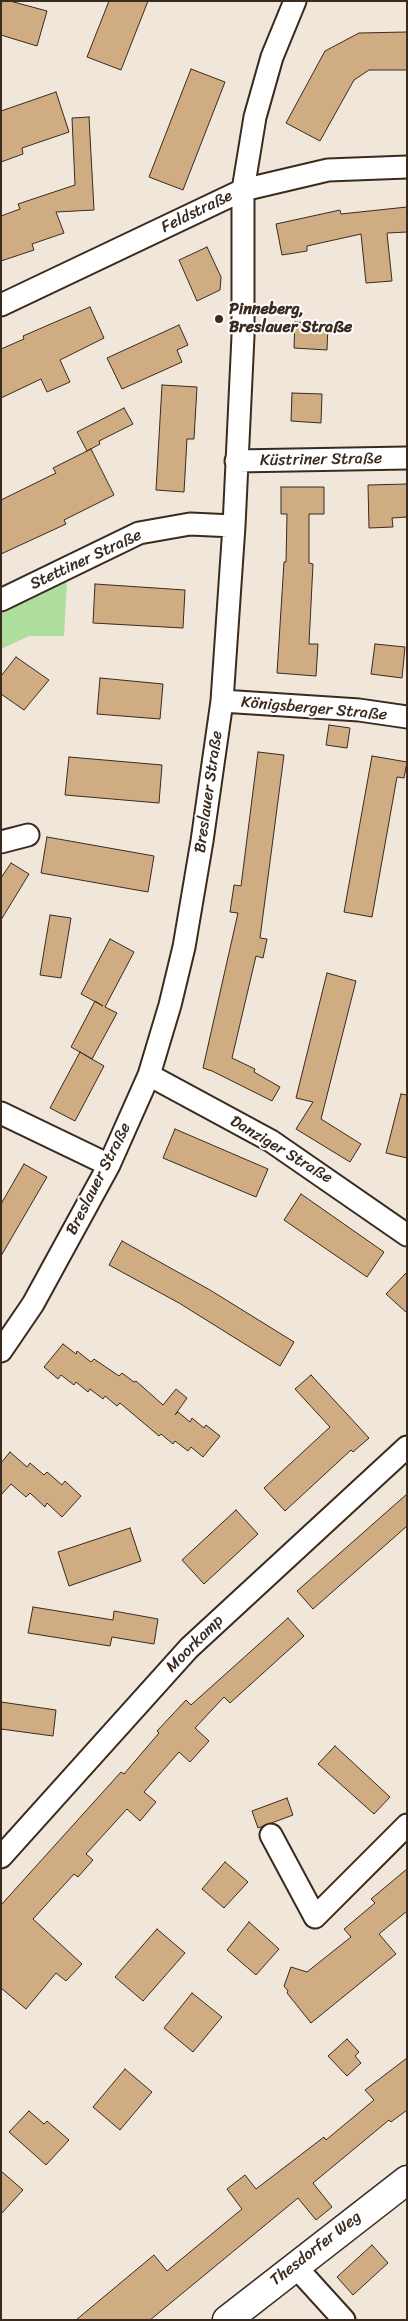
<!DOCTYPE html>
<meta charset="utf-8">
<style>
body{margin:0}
#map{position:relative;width:408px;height:2321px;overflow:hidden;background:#f1e6da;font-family:Sriracha,sans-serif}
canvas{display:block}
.frame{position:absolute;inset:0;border:2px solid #3b2a1e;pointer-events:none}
</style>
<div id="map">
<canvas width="408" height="2321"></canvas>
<div class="frame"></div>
</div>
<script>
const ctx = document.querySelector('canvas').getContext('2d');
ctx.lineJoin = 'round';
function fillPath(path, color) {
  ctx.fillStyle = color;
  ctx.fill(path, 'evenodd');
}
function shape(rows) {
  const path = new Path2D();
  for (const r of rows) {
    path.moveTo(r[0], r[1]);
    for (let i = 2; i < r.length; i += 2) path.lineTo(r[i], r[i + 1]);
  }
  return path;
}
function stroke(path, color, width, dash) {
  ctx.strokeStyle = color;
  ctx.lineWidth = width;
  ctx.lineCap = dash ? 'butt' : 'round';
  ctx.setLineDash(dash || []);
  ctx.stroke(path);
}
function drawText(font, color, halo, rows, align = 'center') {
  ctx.font = font + ' Sriracha,sans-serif';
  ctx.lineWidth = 4;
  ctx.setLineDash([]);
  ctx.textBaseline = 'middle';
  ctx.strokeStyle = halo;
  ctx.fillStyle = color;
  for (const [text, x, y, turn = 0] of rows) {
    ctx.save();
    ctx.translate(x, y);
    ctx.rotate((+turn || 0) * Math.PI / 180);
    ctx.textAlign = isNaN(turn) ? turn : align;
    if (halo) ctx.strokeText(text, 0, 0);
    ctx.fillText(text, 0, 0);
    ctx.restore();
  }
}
const green = shape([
 [67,580,64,636,29,636,1,649,1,614]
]);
const building = shape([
 [1,1,10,1,47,11,37,46,1,35,1,1],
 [109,1,148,1,121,70,87,57,109,1],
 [407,32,407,70,369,70,354,80,320,141,286,123,325,51,359,33,407,32],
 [191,69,225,82,183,190,149,177,191,69],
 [56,92,69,132,22,148,23,154,1,162,1,111,56,92],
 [89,117,94,210,56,212,64,233,32,244,34,250,1,261,1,216,20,209,18,204,75,185,72,118,89,117],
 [407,207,407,232,387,233,392,281,366,283,361,234,307,246,307,251,282,255,276,224,340,210,341,214,407,207],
 [207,247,221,277,220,290,197,301,179,260,207,247],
 [90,307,104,338,60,360,70,382,47,392,41,379,1,398,1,349,24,339,23,336,90,307],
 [295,322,328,324,327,350,294,348,295,322],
 [179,325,188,345,177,350,182,362,122,389,107,358,179,325],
 [162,385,197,387,194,439,187,439,184,492,156,490,162,385],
 [292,393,322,394,321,423,291,421,292,393],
 [124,408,133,424,99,441,100,444,87,451,77,432,124,408],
 [91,449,114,495,64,520,66,524,1,554,1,500,56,473,53,468,91,449],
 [407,484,407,517,392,518,393,527,369,528,368,485,407,484],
 [281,487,324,487,324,514,309,514,309,563,313,564,309,644,318,644,316,676,277,673,284,562,286,562,287,514,281,514,281,487],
 [95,584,185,590,183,628,93,623,95,584],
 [375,644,405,647,402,678,371,674,375,644],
 [16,657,49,680,24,710,1,694,1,676,16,657],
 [100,678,163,684,160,719,97,714,100,678],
 [329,725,350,728,347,748,326,745,329,725],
 [258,752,284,755,260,938,267,939,263,958,256,956,232,1058,255,1069,254,1072,280,1087,272,1101,212,1071,203,1068,238,913,230,912,234,885,241,886,258,752],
 [372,756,407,762,404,778,397,777,372,917,344,912,372,756],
 [69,757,162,765,159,803,65,795,69,757],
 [47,837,154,856,148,892,41,873,47,837],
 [11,863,29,874,1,920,1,878,11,863],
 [50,915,71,918,61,978,40,975,50,915],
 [110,939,134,952,105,1007,117,1013,92,1059,71,1047,95,1001,103,1006,81,994,110,939],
 [327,973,356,981,321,1119,361,1144,350,1162,296,1129,313,1102,296,1098,327,973],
 [80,1052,104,1066,75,1121,50,1108,80,1052],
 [401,1094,407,1095,407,1158,386,1153,401,1094],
 [175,1129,268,1169,256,1197,163,1158,175,1129],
 [24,1164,47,1177,1,1256,1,1204,24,1164],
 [301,1194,384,1252,367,1277,284,1220,301,1194],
 [122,1241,210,1290,294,1342,280,1366,179,1303,109,1265,122,1241],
 [407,1272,407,1313,386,1294,407,1272],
 [63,1344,76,1354,77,1351,91,1362,94,1359,119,1376,122,1373,134,1382,136,1381,163,1405,176,1389,187,1398,175,1415,178,1412,190,1422,192,1418,204,1428,206,1425,220,1436,203,1457,191,1447,188,1451,175,1441,173,1444,161,1434,159,1436,120,1403,117,1406,105,1396,103,1399,90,1389,88,1392,76,1382,74,1385,61,1375,58,1379,44,1367,63,1344],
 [311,1375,369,1438,353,1452,351,1450,285,1511,264,1488,330,1427,295,1389,311,1375],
 [10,1452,27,1467,30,1463,44,1475,47,1472,62,1485,65,1481,81,1496,62,1517,47,1503,45,1507,30,1493,26,1497,11,1484,1,1495,1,1463,10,1452],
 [407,1494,407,1526,313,1609,297,1591,407,1494],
 [236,1510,258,1534,204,1584,182,1560,236,1510],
 [130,1528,141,1561,69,1586,58,1552,130,1528],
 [33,1607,113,1620,114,1611,158,1619,154,1644,112,1637,110,1646,28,1633,33,1607],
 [288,1618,304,1636,230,1703,224,1697,195,1728,209,1741,190,1762,179,1752,144,1792,156,1802,140,1821,127,1809,86,1854,93,1860,78,1877,74,1874,33,1919,82,1964,66,1981,56,1973,26,2009,1,1988,1,1905,121,1772,124,1774,159,1733,157,1731,186,1700,191,1705,288,1618],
 [1,1702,56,1710,53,1736,1,1729,1,1702],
 [335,1746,390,1797,374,1814,318,1764,335,1746],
 [287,1798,293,1815,258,1828,252,1811,287,1798],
 [225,1862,248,1882,224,1908,202,1889,225,1862],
 [407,1869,407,1911,379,1934,396,1954,311,2023,287,1993,288,1991,284,1986,291,1967,307,1972,351,1937,344,1929,375,1903,371,1899,407,1869],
 [249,1922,279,1949,256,1975,227,1950,249,1922],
 [157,1929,185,1953,143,2001,115,1977,157,1929],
 [192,1993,222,2017,193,2052,164,2028,192,1993],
 [347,2039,359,2052,355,2056,361,2063,347,2076,328,2056,347,2039],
 [407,2058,407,2110,391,2122,389,2120,313,2183,332,2207,316,2220,298,2198,150,2320,76,2320,154,2255,167,2271,242,2209,227,2189,245,2175,256,2189,324,2137,326,2140,374,2100,365,2090,407,2058],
 [125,2069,152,2092,120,2130,93,2107,125,2069],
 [29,2111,44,2124,47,2121,69,2140,46,2165,9,2132,29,2111],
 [1,2171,23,2190,1,2214,1,2171],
 [372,2245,388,2263,353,2295,337,2277,372,2245]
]);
const street = shape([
 [1,305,243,190,328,170,407,167],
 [236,461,407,458],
 [1,600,139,533,190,524,234,526],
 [222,701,359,710,407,717],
 [1,842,28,835],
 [149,1075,271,1141,407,1235],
 [1,1113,109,1165],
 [1,1351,33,1304,109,1165,149,1075,170,1005,184,947,202,841,222,701,234,526,243,336,243,190,255,117,272,57,295,1],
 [271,1835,315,1917,407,1825],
 [1,1857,189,1648,407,1447],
 [295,2266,344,2320]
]);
const secondary = shape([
 [227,2320,407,2180]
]);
const markers = [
 [219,319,5,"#3b2a1e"]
];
const streetNames = [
 ["Feldstraße",197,212,-26],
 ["Küstriner Straße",321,460,-1],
 ["Stettiner Straße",86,560,-25],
 ["Königsberger Straße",314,709,5],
 ["Breslauer Straße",209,792,-82],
 ["Danziger Straße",281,1150,31],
 ["Breslauer Straße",99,1179,-63],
 ["Moorkamp",195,1644,-45],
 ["Thesdorfer Weg",316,2249,-38]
];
const poiNames = [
 ["Pinneberg,",229,310],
 ["Breslauer Straße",229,328]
];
fillPath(green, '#aede9d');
fillPath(building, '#d0ac83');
stroke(building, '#3b2a1e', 1);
stroke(street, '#3b2a1e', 25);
stroke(secondary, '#3b2a1e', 31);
stroke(street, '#fff', 21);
stroke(secondary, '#fff', 28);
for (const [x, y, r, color] of markers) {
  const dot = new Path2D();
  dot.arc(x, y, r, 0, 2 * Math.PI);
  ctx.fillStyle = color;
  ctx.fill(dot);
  stroke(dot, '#fff', 2);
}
drawText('16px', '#3b2a1e', '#fff', streetNames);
drawText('bold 16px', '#3b2a1e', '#fff', poiNames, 'left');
</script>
